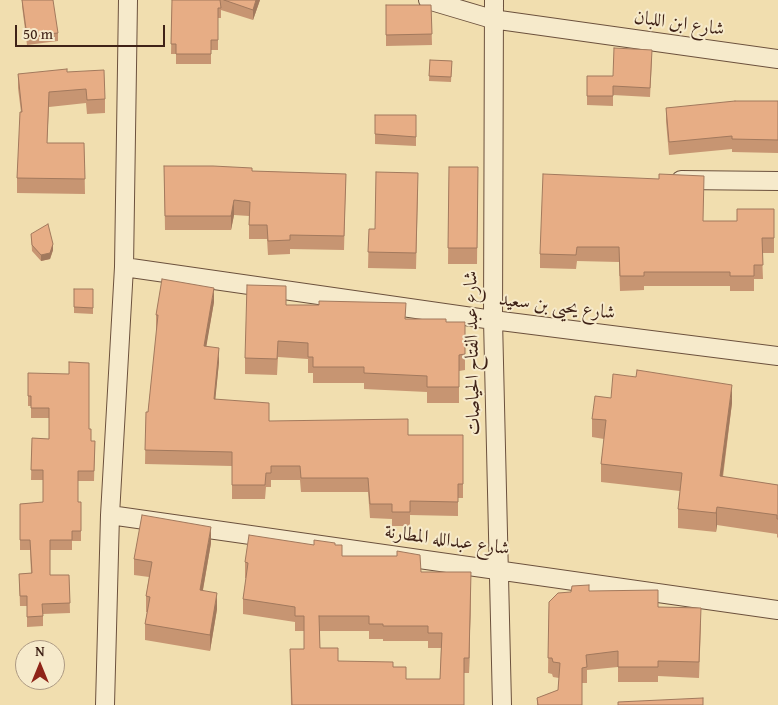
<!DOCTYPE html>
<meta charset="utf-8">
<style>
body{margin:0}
#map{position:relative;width:778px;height:705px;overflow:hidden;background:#f1deaf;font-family:"Gentium Book Plus",serif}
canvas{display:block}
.north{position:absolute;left:15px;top:640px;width:50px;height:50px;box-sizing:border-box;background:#f6eacb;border:1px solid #ad9a83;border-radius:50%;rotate:0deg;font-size:14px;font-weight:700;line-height:20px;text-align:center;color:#3f2217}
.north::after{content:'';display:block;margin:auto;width:18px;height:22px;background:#8f2418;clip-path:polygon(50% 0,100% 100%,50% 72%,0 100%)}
.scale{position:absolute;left:15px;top:25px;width:150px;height:22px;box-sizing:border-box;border:2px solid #3f2217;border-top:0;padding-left:6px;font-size:15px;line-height:18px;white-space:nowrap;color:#3f2217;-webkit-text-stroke:4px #f6eacb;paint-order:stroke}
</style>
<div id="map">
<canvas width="778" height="705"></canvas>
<div class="north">N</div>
<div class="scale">50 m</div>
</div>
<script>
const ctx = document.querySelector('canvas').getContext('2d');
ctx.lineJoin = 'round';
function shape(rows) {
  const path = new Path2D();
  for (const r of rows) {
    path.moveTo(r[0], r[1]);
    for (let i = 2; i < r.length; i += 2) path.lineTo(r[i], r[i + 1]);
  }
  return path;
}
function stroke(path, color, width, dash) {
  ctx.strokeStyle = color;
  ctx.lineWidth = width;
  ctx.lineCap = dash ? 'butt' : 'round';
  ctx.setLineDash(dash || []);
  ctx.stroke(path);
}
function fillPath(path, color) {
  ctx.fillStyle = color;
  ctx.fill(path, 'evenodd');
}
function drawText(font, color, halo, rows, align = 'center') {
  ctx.font = font + ' "Gentium Book Plus",Amiri,serif';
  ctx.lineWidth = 4;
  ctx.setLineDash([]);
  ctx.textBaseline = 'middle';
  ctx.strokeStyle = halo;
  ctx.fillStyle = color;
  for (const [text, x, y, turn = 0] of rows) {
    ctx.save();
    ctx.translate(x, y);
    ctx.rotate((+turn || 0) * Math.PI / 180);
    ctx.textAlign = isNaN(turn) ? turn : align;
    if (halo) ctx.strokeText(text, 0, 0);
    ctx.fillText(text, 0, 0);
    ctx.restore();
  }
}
const minor = shape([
 [428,0,492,19,778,59],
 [494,0,493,320,502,705],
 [681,180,778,181],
 [124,267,493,320,778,356],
 [110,515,778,610],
 [105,705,110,515,124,267,128,0]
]);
const wall = shape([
 [22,0,58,33,58,41,27,45,22,6],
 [172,0,260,0,253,20,221,10,221,18,218,18,218,50,211,50,211,64,176,64,176,54,171,54],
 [386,5,431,5,432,45,386,46],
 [652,59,650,97,613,95,613,106,587,105,587,76,613,76],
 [430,60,452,61,451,82,429,81],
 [67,72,105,99,105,113,87,114,86,103,49,107,47,143,84,143,85,194,17,193,17,178,21,112,18,88,18,74],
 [778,101,778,153,732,152,732,149,669,155,666,121,666,108],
 [375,115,416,115,416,146,375,144],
 [164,166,252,171,346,174,344,250,290,249,290,254,268,255,267,239,249,239,249,216,234,215,231,230,165,230],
 [449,167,478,167,477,264,448,264],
 [418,189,416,269,368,268,369,229,375,229],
 [774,209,774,253,762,253,763,279,754,279,754,291,730,291,730,286,644,286,644,290,620,291,619,262,577,261,576,269,540,268,540,254,704,221,737,221],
 [31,234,53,250,50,259,41,261,32,251],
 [74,289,93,289,93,314,74,313],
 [214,302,206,346,219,362,215,399,269,421,408,435,463,435,463,498,458,498,458,516,410,515,410,526,392,526,392,519,370,518,368,492,301,492,300,480,271,480,271,487,266,487,265,499,232,499,232,466,145,464,146,412,148,412,157,329,156,329,156,315],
 [286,305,406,319,446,322,465,322,465,370,459,371,459,403,427,403,427,392,364,389,364,383,313,383,313,373,308,373,308,359,278,357,277,375,245,374,245,358],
 [28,373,89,429,91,441,95,441,94,481,78,481,78,502,81,502,81,541,72,541,72,550,50,550,50,575,69,575,70,613,43,614,43,626,27,627,27,606,20,606,19,574,31,573,30,550,20,550,20,504,43,502,43,480,31,480,32,438,49,439,49,418,31,418,31,406,28,406],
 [611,398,732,403,723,477,778,485,778,538,777,537,777,534,717,525,716,532,678,528,678,509,680,491,601,482,601,464,604,439,592,437,592,419],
 [211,543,203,590,217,609,210,651,145,640,145,624,147,612,146,612,146,596,149,577,134,575,134,559],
 [314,545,335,545,342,556,421,572,471,588,469,673,464,673,464,705,291,705,290,649,304,649,304,631,295,631,295,622,243,614,243,599,246,578,245,578,245,562],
 [320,631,369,631,369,639,383,639,383,641,428,641,428,648,441,648,440,679,406,679,393,667,338,661,320,648],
 [589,591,658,607,701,624,699,678,658,676,658,682,618,682,618,667,587,670,587,683,582,683,582,705,537,705,537,698,558,690,559,678,553,677,552,674,548,673,549,602]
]);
const shadedWall = shape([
 [256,0,260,0,253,20,253,10],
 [234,200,234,215,231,230,231,216],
 [53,244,53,250,50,259,41,261,41,255],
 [214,288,214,302,204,360,204,346],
 [219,348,219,362,214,413,214,399],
 [732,385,732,403,720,495,720,476],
 [717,507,717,525,716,532,716,513],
 [211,527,211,543,200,606,200,590],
 [471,572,471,588,469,673,469,658],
 [217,593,217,609,210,651,210,635]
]);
const building = shape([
 [22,0,53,0,58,33,27,36,22,0],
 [172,0,220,0,221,8,218,8,218,40,211,40,211,54,176,54,176,44,171,44,172,0],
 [224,0,256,0,253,10,224,0],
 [386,5,431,5,432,34,386,35,386,5],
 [614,48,652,50,650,88,613,86,613,96,587,96,587,76,613,76,614,48],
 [430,60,452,61,451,77,429,76,430,60],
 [67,69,67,72,104,70,105,99,87,100,86,89,49,92,47,143,84,143,85,179,17,178,20,112,22,112,18,74,67,69],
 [735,101,778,101,778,140,732,139,732,136,669,142,666,108,735,101],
 [375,115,416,115,416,137,375,134,375,115],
 [164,166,213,166,252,168,252,171,346,174,344,236,290,235,290,240,268,241,267,225,249,225,250,202,234,200,231,216,165,216,164,166],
 [449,167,478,167,477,248,448,248,449,167],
 [376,172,418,173,416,253,368,252,369,229,375,229,376,172],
 [543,174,659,179,659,174,704,176,703,221,737,221,737,209,774,209,774,238,762,238,763,265,754,265,754,276,730,276,730,272,644,272,644,276,620,276,619,247,577,247,576,255,540,254,543,174],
 [48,224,53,244,50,253,41,255,32,245,31,234,48,224],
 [162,279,214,288,204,346,219,348,214,399,269,403,269,421,408,419,408,435,463,435,463,484,458,484,458,502,410,501,410,512,392,512,392,504,370,504,368,478,301,478,300,466,271,466,271,473,266,473,265,485,232,485,232,452,145,450,146,412,148,412,158,315,156,315,162,279],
 [247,285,286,286,286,305,319,305,319,301,406,303,405,319,446,319,446,322,465,322,465,354,459,355,459,387,427,387,427,376,364,373,364,367,313,367,313,357,308,357,308,343,278,341,277,359,245,358,247,285],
 [74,289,93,289,93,308,74,307,74,289],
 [69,362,89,363,89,429,91,429,91,441,95,441,94,471,78,471,78,502,81,502,81,531,72,531,72,540,50,540,50,575,69,575,70,603,42,604,43,616,27,617,27,596,20,596,19,574,32,573,30,540,20,540,20,504,43,502,43,470,31,470,32,438,49,439,49,408,31,408,31,396,28,396,28,373,69,374,69,362],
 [637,370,732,385,720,476,778,485,778,519,777,519,777,515,717,507,716,513,678,509,682,473,601,464,606,420,592,419,595,396,611,398,613,374,636,377,637,370],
 [142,515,211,527,200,590,217,593,210,635,145,624,150,597,146,596,152,562,134,559,142,515],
 [249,535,314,545,314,540,335,543,335,545,342,545,342,556,397,556,397,551,420,555,421,572,471,572,469,658,464,658,464,705,292,705,290,649,304,649,304,616,295,616,295,607,243,599,248,563,245,562,249,535],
 [319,616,369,616,369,624,383,624,383,626,428,626,428,633,442,633,440,679,406,679,406,667,393,667,393,662,338,661,338,648,320,648,319,616],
 [589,585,589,591,658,590,658,607,701,608,699,662,658,661,658,667,618,667,618,651,586,655,587,667,582,668,582,705,538,705,537,698,558,690,560,663,553,662,552,658,548,658,549,602,558,593,571,592,572,586,589,585],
 [703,698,703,705,618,705,618,702,703,698]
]);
const streetNames = [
 ["شارع ابن اللبان",679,24,8],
 ["شارع يحيى بن سعيد",557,307,7],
 ["شارع عبد الفتاح الحياصات",473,353,-91],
 ["شارع عبدالله المطارنة",447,541,8]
];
stroke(minor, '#6c513d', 20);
stroke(minor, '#f6eacb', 18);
fillPath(wall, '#c79572');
fillPath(shadedWall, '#a2795d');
fillPath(building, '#e7ad85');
stroke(building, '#a2795d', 1);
drawText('19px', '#3f2217', '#f6eacb', streetNames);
</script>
